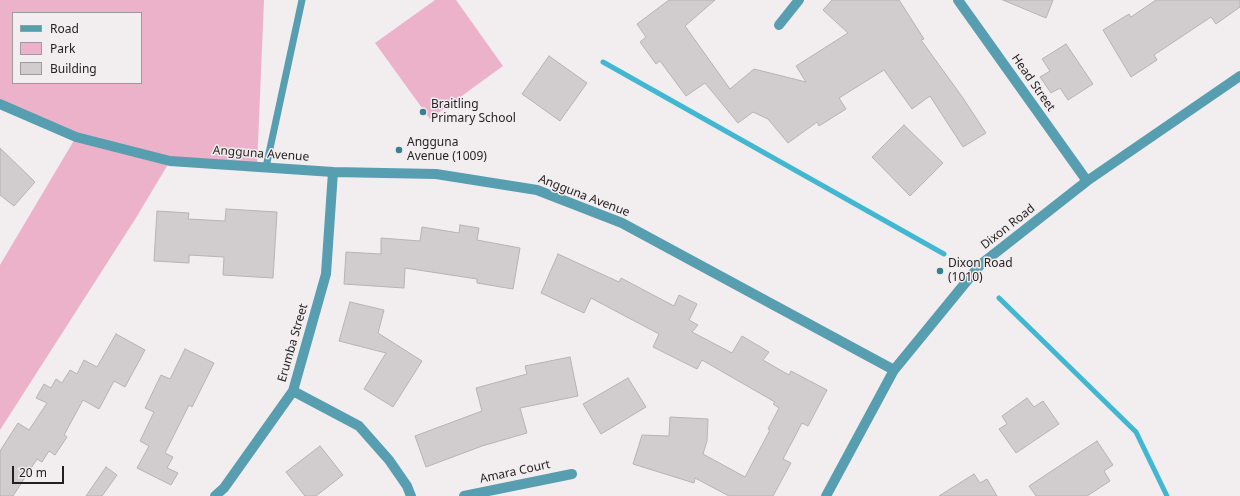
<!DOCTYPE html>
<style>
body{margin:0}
#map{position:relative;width:1240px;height:496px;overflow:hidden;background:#f2edef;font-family:"Noto Sans",sans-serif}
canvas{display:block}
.legend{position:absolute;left:12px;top:12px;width:130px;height:72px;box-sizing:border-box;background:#f2edef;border:1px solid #9e9b9c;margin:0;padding:5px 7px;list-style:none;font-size:12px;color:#211f20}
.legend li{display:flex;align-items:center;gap:8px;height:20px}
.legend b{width:20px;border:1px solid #9e9b9c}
.scale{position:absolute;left:12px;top:466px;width:52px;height:18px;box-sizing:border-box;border:2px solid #211f20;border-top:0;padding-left:5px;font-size:12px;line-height:14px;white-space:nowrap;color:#211f20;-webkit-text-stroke:3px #f2edef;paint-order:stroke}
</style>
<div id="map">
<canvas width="1240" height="496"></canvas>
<ul class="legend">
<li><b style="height:5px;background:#579eb1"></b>Road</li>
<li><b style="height:11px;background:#ecb2ca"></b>Park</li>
<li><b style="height:11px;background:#d1ccce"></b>Building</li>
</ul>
<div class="scale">20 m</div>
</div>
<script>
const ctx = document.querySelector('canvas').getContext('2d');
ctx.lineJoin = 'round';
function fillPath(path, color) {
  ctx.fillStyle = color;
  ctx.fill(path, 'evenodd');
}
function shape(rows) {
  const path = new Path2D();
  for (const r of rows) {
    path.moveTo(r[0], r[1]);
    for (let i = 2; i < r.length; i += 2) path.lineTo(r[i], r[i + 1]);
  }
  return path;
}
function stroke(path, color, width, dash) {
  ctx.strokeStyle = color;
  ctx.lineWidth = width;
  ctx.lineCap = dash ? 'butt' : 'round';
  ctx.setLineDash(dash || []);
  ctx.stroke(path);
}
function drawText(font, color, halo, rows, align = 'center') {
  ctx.font = font + ' "Noto Sans",sans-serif';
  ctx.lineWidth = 3;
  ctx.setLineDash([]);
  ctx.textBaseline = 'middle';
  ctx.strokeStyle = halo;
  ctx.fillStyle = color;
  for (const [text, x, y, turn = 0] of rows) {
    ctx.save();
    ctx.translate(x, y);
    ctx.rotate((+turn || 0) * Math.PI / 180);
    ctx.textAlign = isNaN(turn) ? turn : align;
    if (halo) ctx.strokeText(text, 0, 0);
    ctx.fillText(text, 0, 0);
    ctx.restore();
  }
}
const green = shape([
 [0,0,264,0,257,167,170,161,134,221,0,430,0,265,76,137,0,104],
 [13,13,141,13,141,83,13,83],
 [435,0,456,0,503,66,430,119,375,43]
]);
const stream = shape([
 [603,62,944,254],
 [999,298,1136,432,1167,496]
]);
const building = shape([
 [669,0,715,0,685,26,730,89,754,69,806,82,796,66,848,33,823,10,832,0,899,0,924,39,921,40,963,98,986,133,963,147,930,96,912,109,884,70,839,98,846,109,819,126,817,122,788,143,768,119,753,112,738,123,705,83,686,96,660,61,656,64,640,42,646,37,637,24,669,0],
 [1003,0,1053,0,1046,18,1003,0],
 [1156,0,1240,0,1240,7,1216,24,1211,17,1154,55,1157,60,1131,77,1103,30,1129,14,1131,17,1156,0],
 [1066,44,1093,84,1068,100,1060,88,1051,93,1040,77,1050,71,1042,59,1066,44],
 [549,56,587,83,560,121,522,94,549,56],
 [904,125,943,163,910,196,872,157,904,125],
 [0,148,35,182,14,206,0,195,0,148],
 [226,209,277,212,273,278,223,275,224,257,189,255,189,263,154,261,157,211,189,213,188,219,225,221,226,209],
 [460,225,479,228,477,240,520,248,513,289,477,283,477,279,405,268,404,288,344,284,346,252,381,254,381,238,420,241,422,227,459,233,460,225],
 [558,254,619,282,621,278,674,306,679,295,697,304,689,320,698,325,692,332,732,353,742,336,769,352,763,360,789,375,791,371,827,390,808,426,802,423,783,459,791,463,773,496,729,496,695,478,694,483,633,464,642,435,669,436,670,417,708,419,707,441,703,454,745,477,770,430,768,429,779,408,773,404,775,402,702,360,697,369,653,347,659,334,591,298,584,313,541,293,558,254],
 [350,302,384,310,378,333,422,361,393,407,364,389,386,353,339,341,350,302],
 [116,334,145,350,125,387,114,381,99,409,83,400,64,435,67,437,55,455,49,451,42,462,37,459,13,496,0,496,0,451,18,423,29,430,47,403,36,398,44,384,51,388,56,379,62,383,70,370,77,374,84,360,97,367,116,334],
 [185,349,214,363,192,407,189,405,165,453,173,457,167,468,178,473,171,485,137,468,149,446,140,441,154,412,145,408,161,375,170,379,185,349],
 [570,357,578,396,520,408,527,433,482,446,426,467,415,436,482,411,476,388,527,374,525,366,570,357],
 [628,378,646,407,601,434,583,404,628,378],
 [1027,398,1034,407,1043,401,1059,424,1016,453,999,429,1007,424,1002,416,1027,398],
 [1097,441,1113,465,1104,471,1110,481,1087,496,1036,496,1029,486,1097,441],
 [320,446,343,475,316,496,305,496,286,472,320,446],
 [106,467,117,475,102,496,86,496,106,467],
 [974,474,980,483,987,479,997,496,939,496,974,474]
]);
const lane = shape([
 [266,167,302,0]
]);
const street = shape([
 [958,0,1087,181],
 [779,25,799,0],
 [0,104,76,137,170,161,333,172,436,174,537,190,622,223,894,370],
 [293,391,359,426,389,460,407,486,411,496],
 [215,496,224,488,293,391,326,274,333,172],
 [464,496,572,474],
 [826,496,894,370,980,265,1087,181,1240,76]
]);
const markers = [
 [423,112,4,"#3b7e8f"],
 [399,150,4,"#3b7e8f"],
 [940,271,4,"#3b7e8f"]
];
const streetNames = [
 ["Head Street",1033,83,55],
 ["Angguna Avenue",261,154,4],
 ["Angguna Avenue",584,196,21],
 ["Dixon Road",1008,227,-38],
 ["Erumba Street",293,343,-74],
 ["Amara Court",515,472,-12]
];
const poiNames = [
 ["Braitling",431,105],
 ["Primary School",431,119],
 ["Angguna",407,143],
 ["Avenue (1009)",407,157],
 ["Dixon Road",948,264],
 ["(1010)",948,278]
];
fillPath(green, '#ecb2ca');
stroke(stream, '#41b7d2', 5);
fillPath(building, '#d1ccce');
stroke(building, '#b7b2b4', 1);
stroke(lane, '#579eb1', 7);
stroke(street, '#579eb1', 10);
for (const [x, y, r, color] of markers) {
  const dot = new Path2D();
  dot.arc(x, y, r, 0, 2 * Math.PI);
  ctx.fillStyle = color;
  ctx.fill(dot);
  stroke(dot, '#f2edef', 1.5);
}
drawText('12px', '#211f20', '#f2edef', streetNames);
drawText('12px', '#211f20', '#f2edef', poiNames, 'left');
</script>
